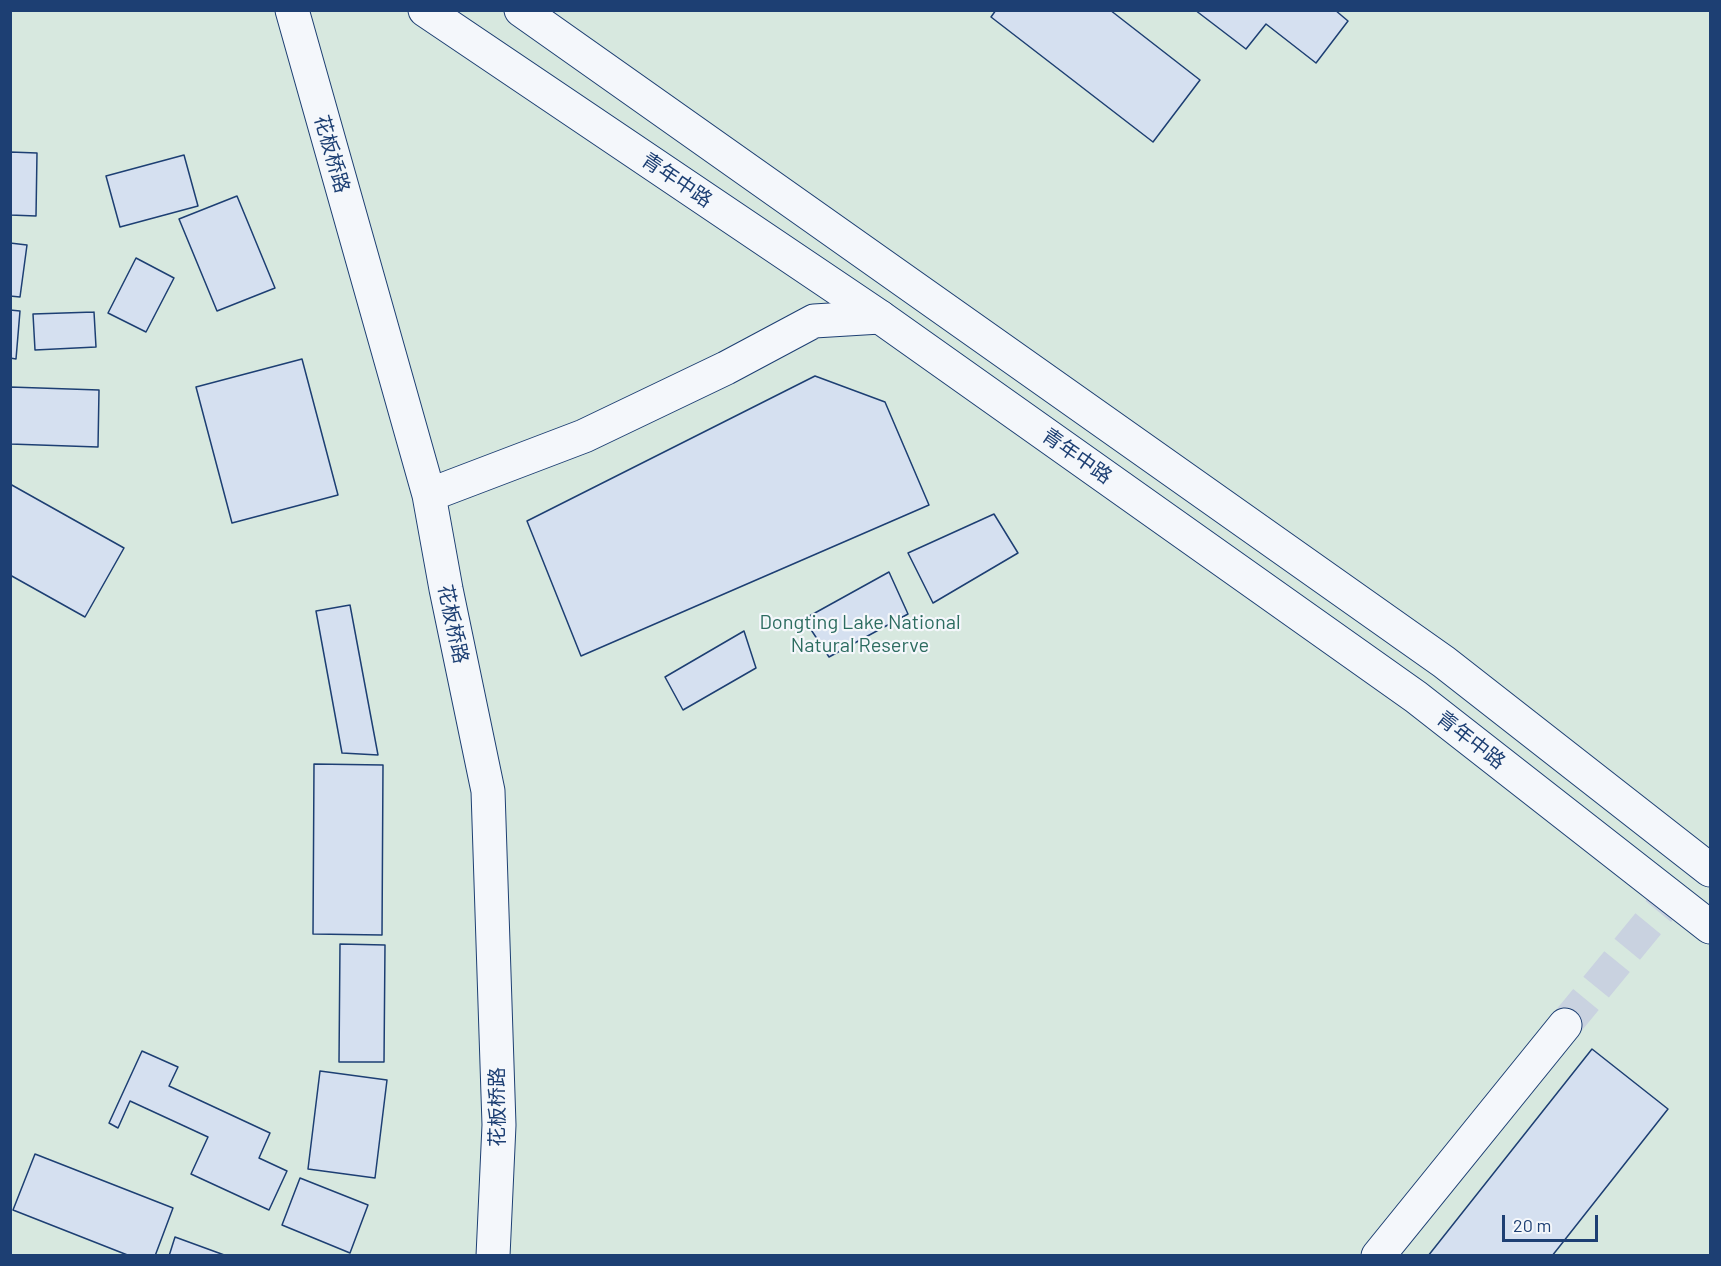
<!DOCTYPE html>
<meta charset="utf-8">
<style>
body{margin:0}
#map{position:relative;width:1721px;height:1266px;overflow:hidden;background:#f4f7fb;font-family:Barlow,sans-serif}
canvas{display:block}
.frame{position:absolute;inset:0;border:12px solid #1d3f73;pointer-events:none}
.scale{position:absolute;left:1502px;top:1215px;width:96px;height:27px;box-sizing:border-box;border:3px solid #1d3f73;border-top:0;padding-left:8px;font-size:18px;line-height:21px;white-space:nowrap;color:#1d3f73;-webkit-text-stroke:4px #f4f7fb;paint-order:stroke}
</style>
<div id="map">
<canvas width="1721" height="1266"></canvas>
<div class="frame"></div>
<div class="scale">20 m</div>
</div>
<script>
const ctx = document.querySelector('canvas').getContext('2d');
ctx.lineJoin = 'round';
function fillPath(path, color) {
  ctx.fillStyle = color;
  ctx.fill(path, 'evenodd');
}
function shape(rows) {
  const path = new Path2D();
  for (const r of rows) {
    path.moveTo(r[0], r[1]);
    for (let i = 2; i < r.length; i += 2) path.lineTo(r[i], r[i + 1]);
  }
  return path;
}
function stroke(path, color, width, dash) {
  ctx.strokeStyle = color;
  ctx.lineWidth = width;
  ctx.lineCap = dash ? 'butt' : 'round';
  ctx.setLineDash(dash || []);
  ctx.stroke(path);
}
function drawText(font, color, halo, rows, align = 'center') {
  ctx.font = font + ' Barlow,"Noto Sans SC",sans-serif';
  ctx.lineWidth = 4.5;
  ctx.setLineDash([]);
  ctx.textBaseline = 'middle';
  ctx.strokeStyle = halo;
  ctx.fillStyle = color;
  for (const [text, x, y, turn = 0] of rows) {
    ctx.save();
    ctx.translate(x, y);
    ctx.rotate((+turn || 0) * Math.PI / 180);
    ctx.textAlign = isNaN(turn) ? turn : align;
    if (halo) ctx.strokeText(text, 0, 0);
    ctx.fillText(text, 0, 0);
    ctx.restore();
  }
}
const green = shape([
 [11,11,1710,11,1710,1255,11,1255,11,11]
]);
const building = shape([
 [996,10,1110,10,1200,80,1153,142,991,17,996,10],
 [1195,10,1335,10,1348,21,1316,63,1266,24,1246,49,1195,10],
 [10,152,37,153,36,216,10,215,10,152],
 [184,155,198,206,120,227,106,176,184,155],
 [237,196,275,288,217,311,179,219,237,196],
 [10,243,27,245,20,297,10,296,10,243],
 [136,258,174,278,146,332,108,313,136,258],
 [10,310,20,311,16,359,10,358,10,310],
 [94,312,96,347,35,350,33,314,94,312],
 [302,359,338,495,232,523,196,387,302,359],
 [815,376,885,402,929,505,581,656,527,521,815,376],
 [10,387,99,390,98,447,10,444,10,387],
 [10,484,124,548,85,617,10,575,10,484],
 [994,514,1018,553,933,603,908,553,994,514],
 [889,572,908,614,829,657,804,619,889,572],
 [350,605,378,755,342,753,316,611,350,605],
 [744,631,756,668,683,710,665,677,744,631],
 [314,764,383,765,382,935,313,934,314,764],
 [340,944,385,945,384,1062,339,1062,340,944],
 [1592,1049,1668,1109,1552,1256,1428,1256,1592,1049],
 [142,1051,178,1067,169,1086,270,1133,259,1158,287,1171,269,1210,191,1174,208,1137,130,1101,118,1128,109,1123,142,1051],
 [320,1071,387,1080,375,1178,308,1169,320,1071],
 [35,1154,173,1208,155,1256,130,1256,13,1210,35,1154],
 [300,1178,368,1205,350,1253,282,1225,300,1178],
 [175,1237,227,1256,169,1256,175,1237]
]);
const minorTunnel = shape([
 [1565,1025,1671,896]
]);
const minor = shape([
 [292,10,429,495,446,589,488,791,499,1125,493,1256],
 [429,495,584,436,726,368,814,321,880,317],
 [1378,1256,1565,1025]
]);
const major = shape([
 [425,10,880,317,1416,697,1710,927],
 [521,10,1444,662,1710,870]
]);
const streetNames = [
 ["花板桥路",332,154,74],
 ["青年中路",677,180,34],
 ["青年中路",1077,456,35],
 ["花板桥路",453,624,78],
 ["青年中路",1471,740,38],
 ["花板桥路",497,1107,-90]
];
const parkNames = [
 ["Dongting Lake National",860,622],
 ["Natural Reserve",860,645]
];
fillPath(green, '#d7e8df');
stroke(green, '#687fa3', 1.5);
fillPath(building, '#d5e0f0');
stroke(building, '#1d3f73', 1.5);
stroke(minorTunnel, '#c9d2e0', 33, [33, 16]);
stroke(minor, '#1d3f73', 35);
stroke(major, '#1d3f73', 35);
stroke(minor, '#f4f7fb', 33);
stroke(major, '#f4f7fb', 33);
drawText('20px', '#1d3f73', '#f4f7fb', streetNames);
drawText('20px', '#2c6c60', '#f4f7fb', parkNames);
</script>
